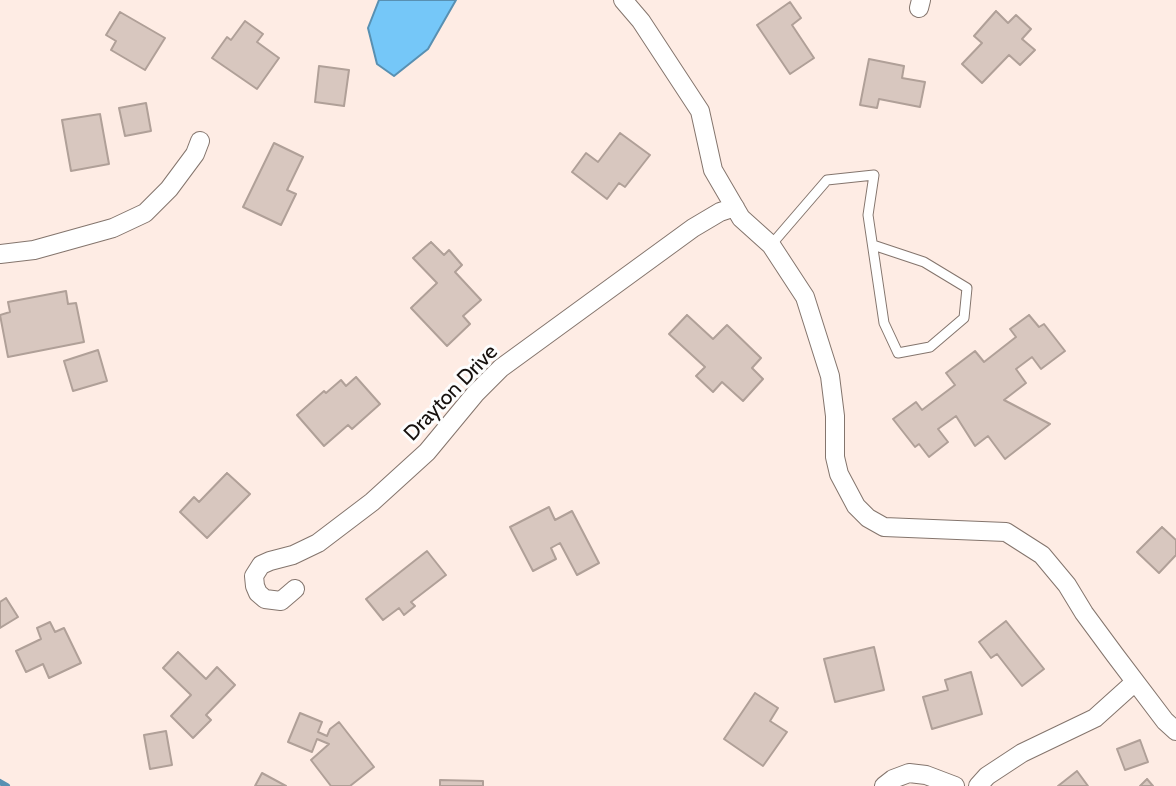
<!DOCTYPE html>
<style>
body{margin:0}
canvas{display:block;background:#feece4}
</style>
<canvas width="1176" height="786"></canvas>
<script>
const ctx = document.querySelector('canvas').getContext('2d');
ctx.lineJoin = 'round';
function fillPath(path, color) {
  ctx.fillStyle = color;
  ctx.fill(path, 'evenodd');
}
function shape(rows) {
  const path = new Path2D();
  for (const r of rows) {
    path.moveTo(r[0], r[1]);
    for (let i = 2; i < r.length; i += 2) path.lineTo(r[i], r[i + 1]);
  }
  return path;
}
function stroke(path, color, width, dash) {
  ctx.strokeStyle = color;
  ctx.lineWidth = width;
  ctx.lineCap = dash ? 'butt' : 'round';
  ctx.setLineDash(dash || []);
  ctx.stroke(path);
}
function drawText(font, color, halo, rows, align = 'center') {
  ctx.font = font + ' Cabin,sans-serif';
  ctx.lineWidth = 6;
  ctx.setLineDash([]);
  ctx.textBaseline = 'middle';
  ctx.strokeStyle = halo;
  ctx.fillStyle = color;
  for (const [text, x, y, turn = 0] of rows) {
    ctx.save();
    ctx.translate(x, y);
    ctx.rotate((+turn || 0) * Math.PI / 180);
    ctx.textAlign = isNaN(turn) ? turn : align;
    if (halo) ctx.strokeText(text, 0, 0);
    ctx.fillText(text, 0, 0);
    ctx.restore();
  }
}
const water = shape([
 [379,0,456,0,428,49,394,76,377,64,368,28,379,0]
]);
const stream = shape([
 [0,782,7,786]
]);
const building = shape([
 [790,2,801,18,792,25,814,58,790,74,757,25,790,2],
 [996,11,1008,23,1016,15,1031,29,1022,39,1035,50,1020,65,1009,55,982,83,962,64,982,43,974,36,996,11],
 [120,12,165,38,145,70,111,50,116,41,106,35,120,12],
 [245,21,263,34,257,42,279,58,257,89,212,58,227,37,231,40,245,21],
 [869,59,904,66,902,78,925,82,920,107,879,99,877,108,860,105,869,59],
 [319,66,349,70,344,106,315,102,319,66],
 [146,103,151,131,125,136,119,108,146,103],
 [100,114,109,164,71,171,62,120,100,114],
 [620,133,650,155,625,187,619,183,607,199,572,172,586,153,598,162,620,133],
 [274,143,303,157,287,190,296,194,281,225,243,207,274,143],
 [431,242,444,255,449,250,462,265,455,272,481,300,463,316,470,324,447,346,411,308,437,283,413,258,431,242],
 [66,291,68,304,76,303,84,342,8,357,0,315,10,312,8,302,66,291],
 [687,315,713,339,727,325,761,358,752,368,763,379,743,401,722,382,713,392,696,376,705,367,669,334,687,315],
 [1029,315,1039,327,1044,324,1065,351,1041,369,1032,357,1016,369,1026,383,1004,400,1050,424,1005,459,988,436,975,446,956,416,938,429,948,442,929,457,919,444,915,447,893,419,916,402,922,410,955,385,946,373,975,351,984,362,1016,337,1010,329,1029,315],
 [98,350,107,381,73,391,64,361,98,350],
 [356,377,380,404,352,429,348,425,324,446,297,415,324,391,326,393,341,380,346,386,356,377],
 [227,473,250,494,207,538,180,512,194,497,199,502,227,473],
 [549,507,555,520,572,511,599,563,577,575,560,543,551,548,556,559,533,571,510,527,549,507],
 [1162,527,1176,540,1176,555,1159,573,1137,552,1162,527],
 [427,551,446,575,411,602,415,606,404,615,399,608,383,620,366,599,427,551],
 [6,598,18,617,0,628,0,602,6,598],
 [1006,621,1044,669,1022,686,997,654,991,658,979,642,1006,621],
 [50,622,55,632,64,628,81,663,49,678,43,664,26,672,16,651,41,639,37,628,50,622],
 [874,647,884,690,835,702,824,659,874,647],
 [178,652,206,679,217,667,235,685,206,715,211,720,193,738,171,716,191,695,163,668,178,652],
 [971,672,982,714,932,729,923,697,948,690,945,680,971,672],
 [755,693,778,708,770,721,787,732,763,766,724,739,755,693],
 [300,713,322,722,318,732,327,736,330,729,339,722,374,767,350,786,331,786,311,760,329,744,317,739,312,752,288,742,300,713],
 [166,731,172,765,150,769,144,735,166,731],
 [1140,740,1148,762,1125,770,1117,749,1140,740],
 [1077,771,1088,786,1058,786,1077,771],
 [262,773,286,786,255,786,262,773],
 [1147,779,1153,786,1140,786,1147,779],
 [440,780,483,781,483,786,440,786,440,780]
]);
const service = shape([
 [771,245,827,180,874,175,868,215,884,323,898,353,930,347,964,318,967,288,924,262,873,245]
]);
const minor = shape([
 [623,0,641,21,700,111,713,170,741,218,771,245,805,297,830,376,835,416,835,457,839,474,856,506,868,518,884,527,1006,532,1042,555,1067,585,1084,613,1115,655,1165,721,1176,731],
 [919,8,921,0],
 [0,254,34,250,113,228,145,213,169,189,195,154,200,141],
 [295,589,281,601,265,599,258,593,255,586,254,576,261,565,270,561,293,555,318,543,372,502,427,452,475,394,501,368,693,228,720,212,735,207],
 [884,786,893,779,909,773,926,775,955,786],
 [978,786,987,776,1022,753,1095,718,1135,682]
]);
const streetNames = [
 ["Drayton Drive",451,393,-46]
];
fillPath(water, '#75c7f8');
stroke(water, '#5890b2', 2);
stroke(stream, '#5890b2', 6);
fillPath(building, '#d8c7bf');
stroke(building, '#b0a098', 2);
stroke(service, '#84756d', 11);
stroke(minor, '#84756d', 20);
stroke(service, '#fff', 9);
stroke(minor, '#fff', 18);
drawText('21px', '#16100d', '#fdfdfd', streetNames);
</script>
